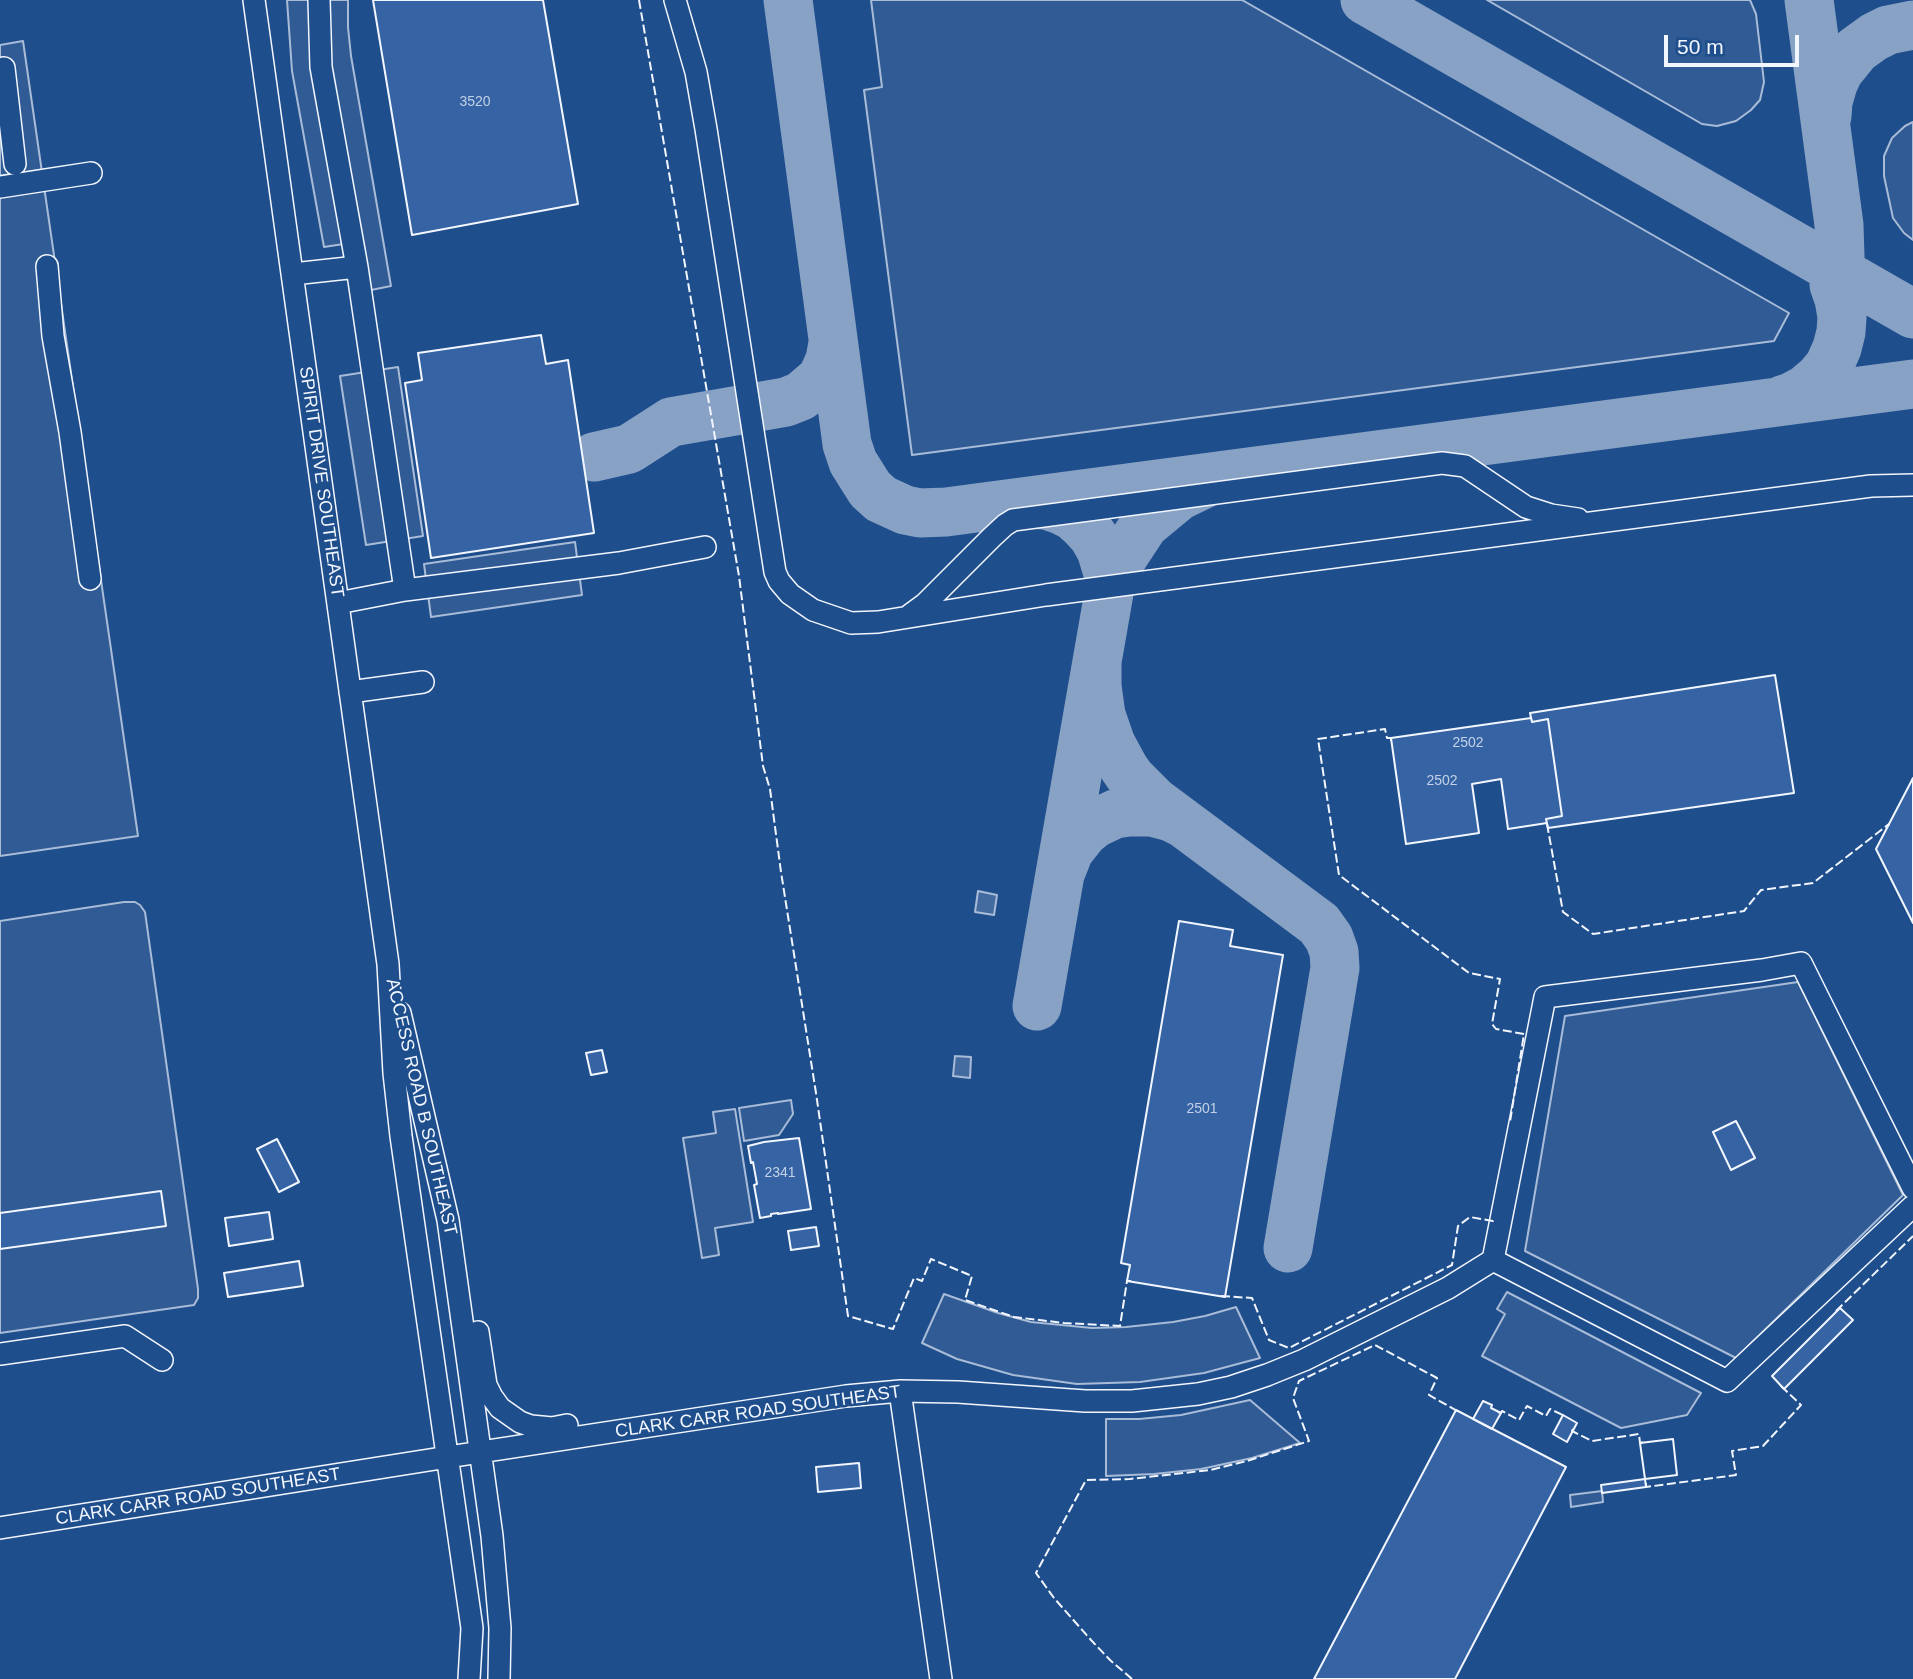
<!DOCTYPE html>
<style>
body{margin:0}
#map{position:relative;width:1913px;height:1679px;overflow:hidden;background:#1f4e8c;font-family:Arial,sans-serif}
canvas{display:block}
.scale{position:absolute;left:1664px;top:35px;width:135px;height:32px;box-sizing:border-box;border:4px solid #f2f6ff;border-top:0;padding-left:9px;font-size:21px;line-height:24px;white-space:nowrap;color:#f2f6ff;-webkit-text-stroke:5px #1f4e8c;paint-order:stroke}
</style>
<div id="map">
<canvas width="1913" height="1679"></canvas>
<div class="scale">50 m</div>
</div>
<script>
const ctx = document.querySelector('canvas').getContext('2d');
ctx.lineJoin = 'round';
function fillPath(path, color) {
  ctx.fillStyle = color;
  ctx.fill(path, 'evenodd');
}
function shape(rows) {
  const path = new Path2D();
  for (const r of rows) {
    path.moveTo(r[0], r[1]);
    for (let i = 2; i < r.length; i += 2) path.lineTo(r[i], r[i + 1]);
  }
  return path;
}
function stroke(path, color, width, dash) {
  ctx.strokeStyle = color;
  ctx.lineWidth = width;
  ctx.lineCap = dash ? 'butt' : 'round';
  ctx.setLineDash(dash || []);
  ctx.stroke(path);
}
function drawText(font, color, halo, rows, align = 'center') {
  ctx.font = font + ' Arial,sans-serif';
  ctx.lineWidth = 5;
  ctx.setLineDash([]);
  ctx.textBaseline = 'middle';
  ctx.strokeStyle = halo;
  ctx.fillStyle = color;
  for (const [text, x, y, turn = 0] of rows) {
    ctx.save();
    ctx.translate(x, y);
    ctx.rotate((+turn || 0) * Math.PI / 180);
    ctx.textAlign = isNaN(turn) ? turn : align;
    if (halo) ctx.strokeText(text, 0, 0);
    ctx.fillText(text, 0, 0);
    ctx.restore();
  }
}
const built = shape([
 [287,0,348,0,348,27,351,56,391,286,371,290,363,241,324,247,292,71,287,0],
 [871,0,1242,0,1789,313,1774,341,912,455,864,90,882,87,871,0],
 [1487,0,1750,0,1756,14,1764,82,1760,100,1751,110,1736,121,1717,126,1702,124,1487,0],
 [23,41,138,836,0,856,0,45,23,41],
 [1913,122,1913,240,1904,233,1893,218,1884,176,1884,156,1892,138,1905,126,1913,122],
 [398,367,423,536,366,545,340,376,398,367],
 [575,542,582,595,431,617,424,564,575,542],
 [124,902,135,902,140,905,145,912,198,1289,198,1298,194,1305,0,1333,0,921,124,902],
 [1798,982,1903,1195,1736,1358,1525,1251,1565,1016,1798,982],
 [791,1100,793,1114,779,1135,744,1141,739,1108,791,1100],
 [735,1109,753,1222,715,1228,719,1255,702,1258,683,1138,716,1133,713,1112,735,1109],
 [1507,1292,1701,1393,1687,1415,1621,1428,1482,1356,1505,1314,1497,1309,1507,1292],
 [944,1294,998,1313,1031,1322,1092,1328,1126,1327,1173,1322,1205,1316,1236,1307,1260,1358,1204,1373,1140,1382,1077,1384,1013,1375,957,1359,922,1343,944,1294],
 [1250,1400,1300,1443,1252,1458,1201,1469,1154,1474,1106,1476,1106,1419,1139,1419,1181,1415,1250,1400],
 [1602,1491,1603,1502,1571,1507,1570,1495,1602,1491]
]);
const water = shape([
 [978,891,997,895,994,915,975,912,978,891],
 [955,1056,971,1057,970,1078,953,1076,955,1056]
]);
const taxiway = shape([
 [788,0,847,444,853,462,870,489,881,499,905,510,920,513,946,512,1913,384],
 [1365,0,1913,314],
 [1809,0,1839,225,1842,317],
 [1827,116,1828,102,1833,84,1839,71,1856,50,1874,37,1888,30,1913,25],
 [1782,400,1791,397,1806,389,1819,378,1829,366,1837,348,1841,332,1842,317,1839,299,1834,285],
 [594,457,629,449,671,422,786,402,801,396,822,378,830,360,833,343],
 [1025,504,1046,505,1061,510,1073,516,1083,525,1093,536,1101,550,1108,573,1110,587],
 [1097,664,1097,686,1101,715,1111,744,1124,768,1131,778,1155,802,1319,924,1329,938,1334,952,1335,968,1288,1248],
 [1062,869,1069,851,1084,832,1094,824,1115,814,1128,812,1152,812,1171,817,1181,822],
 [1037,1006,1110,587,1121,560,1144,525,1179,496,1204,484]
]);
const building = shape([
 [373,0,543,0,578,204,412,235,373,0],
 [541,335,546,364,568,360,594,533,431,558,405,383,422,380,418,353,541,335],
 [1775,675,1794,793,1548,828,1546,819,1562,816,1548,719,1532,722,1530,713,1775,675],
 [1531,718,1532,722,1548,719,1562,816,1546,819,1547,823,1508,829,1501,779,1472,784,1479,833,1406,844,1391,738,1531,718],
 [1913,778,1913,923,1876,849,1913,778],
 [1179,921,1233,930,1230,946,1283,955,1225,1297,1127,1281,1130,1265,1121,1263,1179,921],
 [602,1050,607,1072,591,1075,586,1053,602,1050],
 [1736,1121,1755,1158,1731,1170,1713,1132,1736,1121],
 [799,1138,811,1209,778,1214,778,1213,771,1214,771,1216,760,1218,754,1185,757,1184,753,1162,751,1163,748,1146,764,1142,799,1138],
 [277,1139,299,1182,279,1192,257,1149,277,1139],
 [161,1191,166,1226,0,1249,0,1213,161,1191],
 [269,1212,273,1239,229,1246,225,1218,269,1212],
 [816,1227,819,1246,791,1250,788,1231,816,1227],
 [299,1261,303,1286,228,1297,224,1273,299,1261],
 [1840,1308,1853,1320,1784,1389,1772,1376,1840,1308],
 [1483,1401,1492,1405,1491,1408,1501,1413,1492,1429,1473,1419,1483,1401],
 [1456,1410,1566,1467,1455,1679,1314,1679,1456,1410],
 [1563,1415,1577,1423,1567,1442,1553,1434,1563,1415],
 [1673,1439,1677,1475,1645,1479,1640,1443,1673,1439],
 [1673,1439,1677,1475,1645,1479,1640,1443,1673,1439],
 [859,1463,861,1488,818,1492,816,1467,859,1463],
 [1645,1479,1646,1487,1602,1493,1601,1485,1645,1479]
]);
const minor = shape([
 [254,0,388,964,394,1073,401,1136,472,1628,469,1679],
 [319,0,321,67,357,267,405,590],
 [675,0,696,72,706,129,775,572,779,581,790,594,813,610,851,623,878,622,1046,595,1871,486,1913,485],
 [4,68,15,164],
 [0,187,91,173],
 [47,266,53,336,70,432,90,579],
 [293,274,357,267],
 [338,603,405,590,619,563,705,547],
 [910,615,925,604,992,537,1005,525,1013,520,1442,463,1465,466,1526,507,1551,515,1578,519],
 [350,692,423,682],
 [400,1013,448,1220,492,1536,500,1628,499,1679],
 [1913,1188,1801,963,1762,970,1545,997,1493,1260,1727,1381,1913,1206],
 [478,1332,486,1385,492,1397,500,1408,520,1422,531,1426,552,1428,567,1425],
 [0,1354,125,1336,162,1360],
 [900,1391,941,1679],
 [0,1528,448,1457,846,1396,900,1391,958,1392,1085,1401,1132,1401,1198,1394,1231,1387,1267,1375,1304,1360,1448,1288,1493,1260]
]);
const fence = shape([
 [639,0,739,576,763,766,770,789,781,872,816,1093,848,1316,893,1329,914,1278,922,1281,931,1259,972,1276,965,1300,1014,1317,1064,1323,1120,1326,1127,1281,1131,1281],
 [1391,741,1391,738,1387,738,1385,729,1318,739,1339,875,1469,973,1500,979,1492,1024,1496,1029,1524,1034,1510,1122],
 [1547,824,1563,912,1593,934,1744,911,1761,890,1813,883,1889,824,1888,826],
 [1221,1296,1252,1298,1269,1340,1289,1348,1452,1265,1458,1226,1470,1217,1493,1221,1494,1219],
 [1836,1311,1913,1236],
 [1498,1412,1501,1413,1502,1411,1519,1420,1527,1406,1546,1416,1550,1409,1565,1416],
 [1573,1429,1572,1431,1592,1441,1639,1434,1640,1443,1644,1442],
 [1646,1483,1646,1487,1736,1475,1732,1451,1763,1446,1801,1405,1781,1386],
 [1132,1679,1110,1660,1091,1640,1054,1598,1036,1573,1086,1480,1130,1479,1210,1470,1247,1461,1309,1441,1293,1398,1299,1381,1375,1345,1437,1378,1429,1395,1459,1412]
]);
const numberNames = [
 ["3520",475,102],
 ["2502",1468,743],
 ["2502",1442,781],
 ["2501",1202,1109],
 ["2341",780,1173]
];
const streetNames = [
 ["SPIRIT DRIVE SOUTHEAST",321,482,82],
 ["ACCESS ROAD B SOUTHEAST",421,1107,77],
 ["CLARK CARR ROAD SOUTHEAST",758,1412,-8],
 ["CLARK CARR ROAD SOUTHEAST",198,1497,-9]
];
fillPath(built, '#305b95');
stroke(built, '#a8bbd7', 2);
fillPath(water, '#446ba0');
stroke(water, '#a8bbd7', 2);
stroke(taxiway, '#88a2c6', 49);
fillPath(building, '#3563a3');
stroke(building, '#f2f6ff', 2);
stroke(minor, '#f2f6ff', 24);
stroke(minor, '#1f4e8c', 21);
stroke(fence, '#f2f6ff', 2, [9, 3.5]);
drawText('14px', '#c3d1e8', null, numberNames);
drawText('18px', '#f2f6ff', '#1f4e8c', streetNames);
</script>
